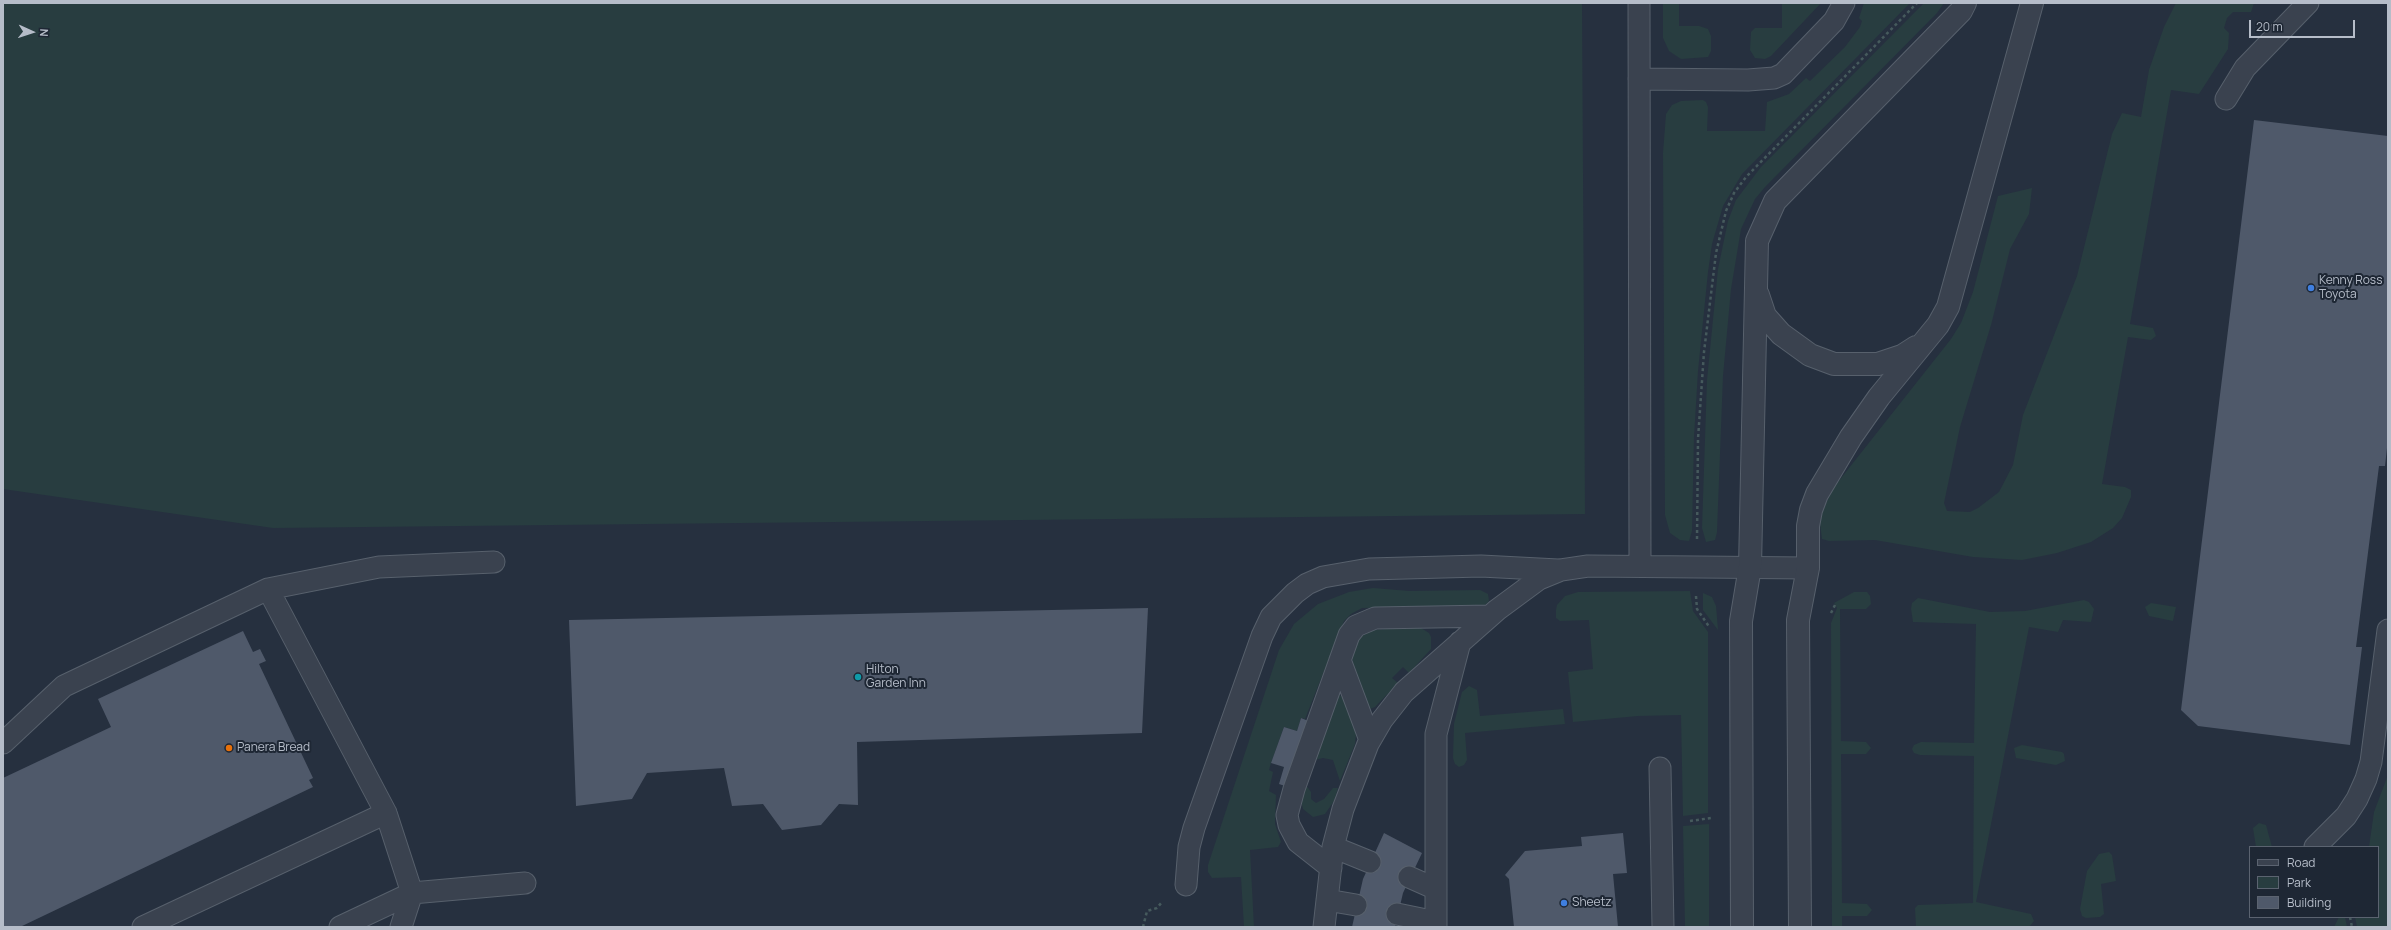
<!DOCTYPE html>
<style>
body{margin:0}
#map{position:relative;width:2391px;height:930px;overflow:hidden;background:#26303f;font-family:Manrope,sans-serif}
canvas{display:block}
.frame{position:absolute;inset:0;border:4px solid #b6bdc9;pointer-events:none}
.legend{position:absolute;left:2249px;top:846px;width:130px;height:72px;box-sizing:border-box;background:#1e2734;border:1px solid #5b6370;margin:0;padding:5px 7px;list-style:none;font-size:12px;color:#b6bdc9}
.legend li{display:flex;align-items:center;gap:8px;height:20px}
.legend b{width:20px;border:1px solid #5b6370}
.north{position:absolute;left:12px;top:12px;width:40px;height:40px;-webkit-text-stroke:3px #1e2734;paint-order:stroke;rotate:93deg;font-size:11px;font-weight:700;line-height:16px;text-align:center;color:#b6bdc9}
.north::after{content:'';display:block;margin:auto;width:14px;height:18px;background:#b6bdc9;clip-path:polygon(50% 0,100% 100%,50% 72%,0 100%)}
.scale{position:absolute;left:2249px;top:20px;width:106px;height:18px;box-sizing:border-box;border:2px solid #b6bdc9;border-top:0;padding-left:5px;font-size:12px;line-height:14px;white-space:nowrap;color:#b6bdc9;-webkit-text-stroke:3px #1e2734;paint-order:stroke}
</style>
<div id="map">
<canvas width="2391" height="930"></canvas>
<div class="frame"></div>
<ul class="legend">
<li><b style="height:5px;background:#3a424f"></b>Road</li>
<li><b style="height:11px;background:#283d40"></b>Park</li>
<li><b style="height:11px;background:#4f596a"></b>Building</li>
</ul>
<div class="north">N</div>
<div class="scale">20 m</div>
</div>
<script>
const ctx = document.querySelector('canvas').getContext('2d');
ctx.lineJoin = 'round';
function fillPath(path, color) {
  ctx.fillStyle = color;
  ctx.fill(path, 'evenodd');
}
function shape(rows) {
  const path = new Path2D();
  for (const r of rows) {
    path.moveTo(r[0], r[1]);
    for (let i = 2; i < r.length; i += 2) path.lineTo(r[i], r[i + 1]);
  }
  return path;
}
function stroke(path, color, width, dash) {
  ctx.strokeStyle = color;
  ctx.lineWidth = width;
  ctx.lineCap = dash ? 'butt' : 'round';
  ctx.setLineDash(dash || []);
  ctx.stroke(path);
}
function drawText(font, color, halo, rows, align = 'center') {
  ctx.font = font + ' Manrope,sans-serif';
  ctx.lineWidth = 4;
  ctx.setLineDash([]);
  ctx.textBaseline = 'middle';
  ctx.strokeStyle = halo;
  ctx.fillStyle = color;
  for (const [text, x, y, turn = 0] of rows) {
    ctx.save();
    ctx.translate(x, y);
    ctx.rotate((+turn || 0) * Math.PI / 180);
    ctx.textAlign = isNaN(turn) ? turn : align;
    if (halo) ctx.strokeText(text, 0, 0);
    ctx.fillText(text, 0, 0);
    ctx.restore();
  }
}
const green = shape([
 [3,3,1582,3,1585,514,273,528,3,489],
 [1663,3,1679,3,1679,26,1699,26,1708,29,1711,36,1711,51,1708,57,1681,59,1669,51,1663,38],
 [1782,3,1821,3,1771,56,1765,59,1755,58,1750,50,1751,32,1755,28,1782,28],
 [1864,3,1910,3,1742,174,1723,206,1712,244,1708,272,1698,371,1694,437,1692,531,1689,541,1680,540,1670,533,1665,515,1663,153,1666,114,1672,105,1681,101,1703,100,1706,102,1708,107,1707,131,1765,131,1767,102,1789,94,1806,78,1810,81,1845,47,1860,27,1862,21,1859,18],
 [1924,3,1944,3,1937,13,1765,187,1755,199,1741,229,1731,289,1723,376,1717,532,1715,540,1706,542,1702,528,1707,380,1718,269,1728,221,1736,200,1761,167],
 [2176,3,2254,3,2251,12,2233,12,2227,18,2224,28,2229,33,2228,49,2199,94,2171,90,2130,324,2153,328,2156,336,2151,340,2128,337,2102,484,2125,487,2131,490,2131,497,2122,518,2113,528,2091,542,2057,553,2022,560,1973,557,1875,540,1829,541,1822,539,1820,523,1821,513,1834,487,1951,339,1961,323,1973,292,1998,196,2032,188,2029,214,2010,249,1991,325,1960,427,1944,503,1947,511,1970,512,1978,508,1999,492,2013,465,2023,415,2077,276,2112,134,2122,113,2141,117,2149,70,2164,27],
 [1373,588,1409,591,1480,590,1488,594,1489,601,1485,605,1480,606,1362,608,1351,614,1344,621,1305,719,1301,718,1297,731,1284,727,1271,763,1269,770,1273,772,1269,791,1276,795,1275,824,1281,842,1278,847,1250,850,1254,927,1244,927,1241,877,1212,878,1208,872,1208,865,1279,650,1294,624,1318,604,1349,592],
 [1690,591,1693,611,1708,632,1708,813,1683,816,1681,715,1638,716,1573,722,1568,672,1593,669,1589,620,1560,621,1556,618,1556,610,1557,605,1565,596,1578,592],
 [1854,592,1867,592,1870,596,1871,604,1866,609,1840,609,1841,741,1866,742,1871,748,1866,754,1841,754,1842,903,1867,904,1872,910,1867,916,1842,916,1842,927,1832,927,1831,623,1837,608,1834,603],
 [1703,593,1712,597,1716,606,1718,630,1703,610],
 [1918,598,1990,612,2025,611,2084,600,2089,602,2094,609,2091,622,2063,620,2058,632,2029,627,1976,902,2031,914,2034,921,2029,927,1916,927,1915,908,1918,905,1973,903,1974,756,1920,755,1914,753,1912,749,1914,745,1921,742,1974,743,1976,624,1913,622,1911,609,1912,603],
 [2151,603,2176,607,2173,621,2149,616,2145,607],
 [1413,627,1421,628,1429,633,1431,637,1431,649,1409,673,1403,667,1392,678,1398,683,1375,707,1370,709,1353,667,1352,656,1355,646,1362,636,1373,630],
 [1469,686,1477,690,1480,716,1563,709,1565,724,1465,733,1467,760,1464,765,1459,767,1455,764,1453,758,1454,724,1462,692],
 [1339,695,1343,697,1356,734,1355,744,1340,781,1333,760,1323,758,1314,760],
 [2022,745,2062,752,2064,754,2065,761,2056,765,2016,758,2014,748],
 [2388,775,2388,927,2357,927,2355,917,2378,917,2378,847,2369,847,2374,812],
 [1306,785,1311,792,1311,799,1316,803,1324,799,1333,788,1338,788,1334,801,1325,814,1313,817,1303,809,1301,801],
 [2259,823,2266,825,2272,847,2256,847,2253,828],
 [1709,824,1709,927,1685,927,1683,826],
 [2109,852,2112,855,2116,881,2101,884,2104,914,2100,917,2086,918,2082,916,2080,909,2087,871,2099,854],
 [2339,917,2345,917,2347,927,2334,927]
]);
const building = shape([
 [2254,120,2388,136,2388,439,2385,466,2379,466,2356,647,2362,647,2350,745,2198,726,2181,710],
 [1148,608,1142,733,857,742,858,805,839,804,821,825,782,830,763,804,732,806,724,768,647,773,632,799,576,806,569,620],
 [243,631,253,652,260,649,266,661,259,664,313,778,309,780,313,787,20,927,3,927,3,778,111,727,98,699],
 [1301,718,1316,724,1294,789,1279,784,1284,767,1271,763,1284,727,1297,731],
 [1384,833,1422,853,1403,893,1395,927,1352,927,1363,879],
 [1623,833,1627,873,1613,874,1618,927,1514,927,1509,879,1505,875,1525,851,1582,846,1581,837]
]);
const path = shape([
 [1697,539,1698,439,1704,352,1716,253,1726,211,1734,193,1746,177,1917,3],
 [1696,596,1697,609,1710,628],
 [1831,613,1835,605],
 [1690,821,1711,818],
 [2350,917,2352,927],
 [1143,927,1147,911,1157,908,1162,902]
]);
const lane = shape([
 [1639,3,1640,566],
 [1639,79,1748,80,1774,78,1783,74,1834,21,1844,3],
 [2226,99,2245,68,2308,3],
 [268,589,386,813,412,893,401,927],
 [1340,660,1370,740],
 [3,743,64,686,268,589,379,567,494,562],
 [1660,768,1663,927],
 [1333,847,1370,862],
 [2315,847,2346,816,2357,799,2366,779,2371,762,2388,630],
 [1331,868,1298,842,1289,825,1287,815,1294,789,1349,635,1356,626,1375,618,1490,616],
 [1409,877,1436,889],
 [1186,885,1189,847,1194,828,1262,636,1271,617,1295,593,1307,584,1323,577,1369,569,1481,566,1558,570],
 [1327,900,1356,905],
 [1397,914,1436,922],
 [143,927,386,813],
 [340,927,412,893,525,883],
 [1324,927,1333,847,1343,809,1368,744,1382,720,1404,692,1497,610,1539,579,1561,570,1588,566,1808,568],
 [1436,927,1436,734,1460,642]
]);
const street = shape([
 [1758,295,1765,316,1781,334,1810,355,1834,364,1878,364,1902,356,1916,347],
 [1742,927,1741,621,1750,567,1757,241,1775,201,1961,11,1965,3],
 [1800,927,1798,620,1808,568,1808,526,1811,510,1817,494,1851,437,1879,397,1938,325,1948,307,2032,3]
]);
const markers = [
 [2311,288,4,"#3f7fe0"],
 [858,677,4,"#0f9aa8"],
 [229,748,4,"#e8710a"],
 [1564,903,4,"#3f7fe0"]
];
const poiNames = [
 ["Kenny Ross",2319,281],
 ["Toyota",2319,295],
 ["Hilton",866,670],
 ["Garden Inn",866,684],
 ["Panera Bread",237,748],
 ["Sheetz",1572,903]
];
fillPath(green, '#283d40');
fillPath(building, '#4f596a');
stroke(lane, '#57606c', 23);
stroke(street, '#57606c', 24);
stroke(path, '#465a5d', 2.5, [3, 3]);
stroke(lane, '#3a424f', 21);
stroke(street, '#3a424f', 22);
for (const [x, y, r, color] of markers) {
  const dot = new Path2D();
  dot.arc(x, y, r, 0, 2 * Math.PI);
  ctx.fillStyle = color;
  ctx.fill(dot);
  stroke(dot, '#1e2734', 1.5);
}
drawText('12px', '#b6bdc9', '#1e2734', poiNames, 'left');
</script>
